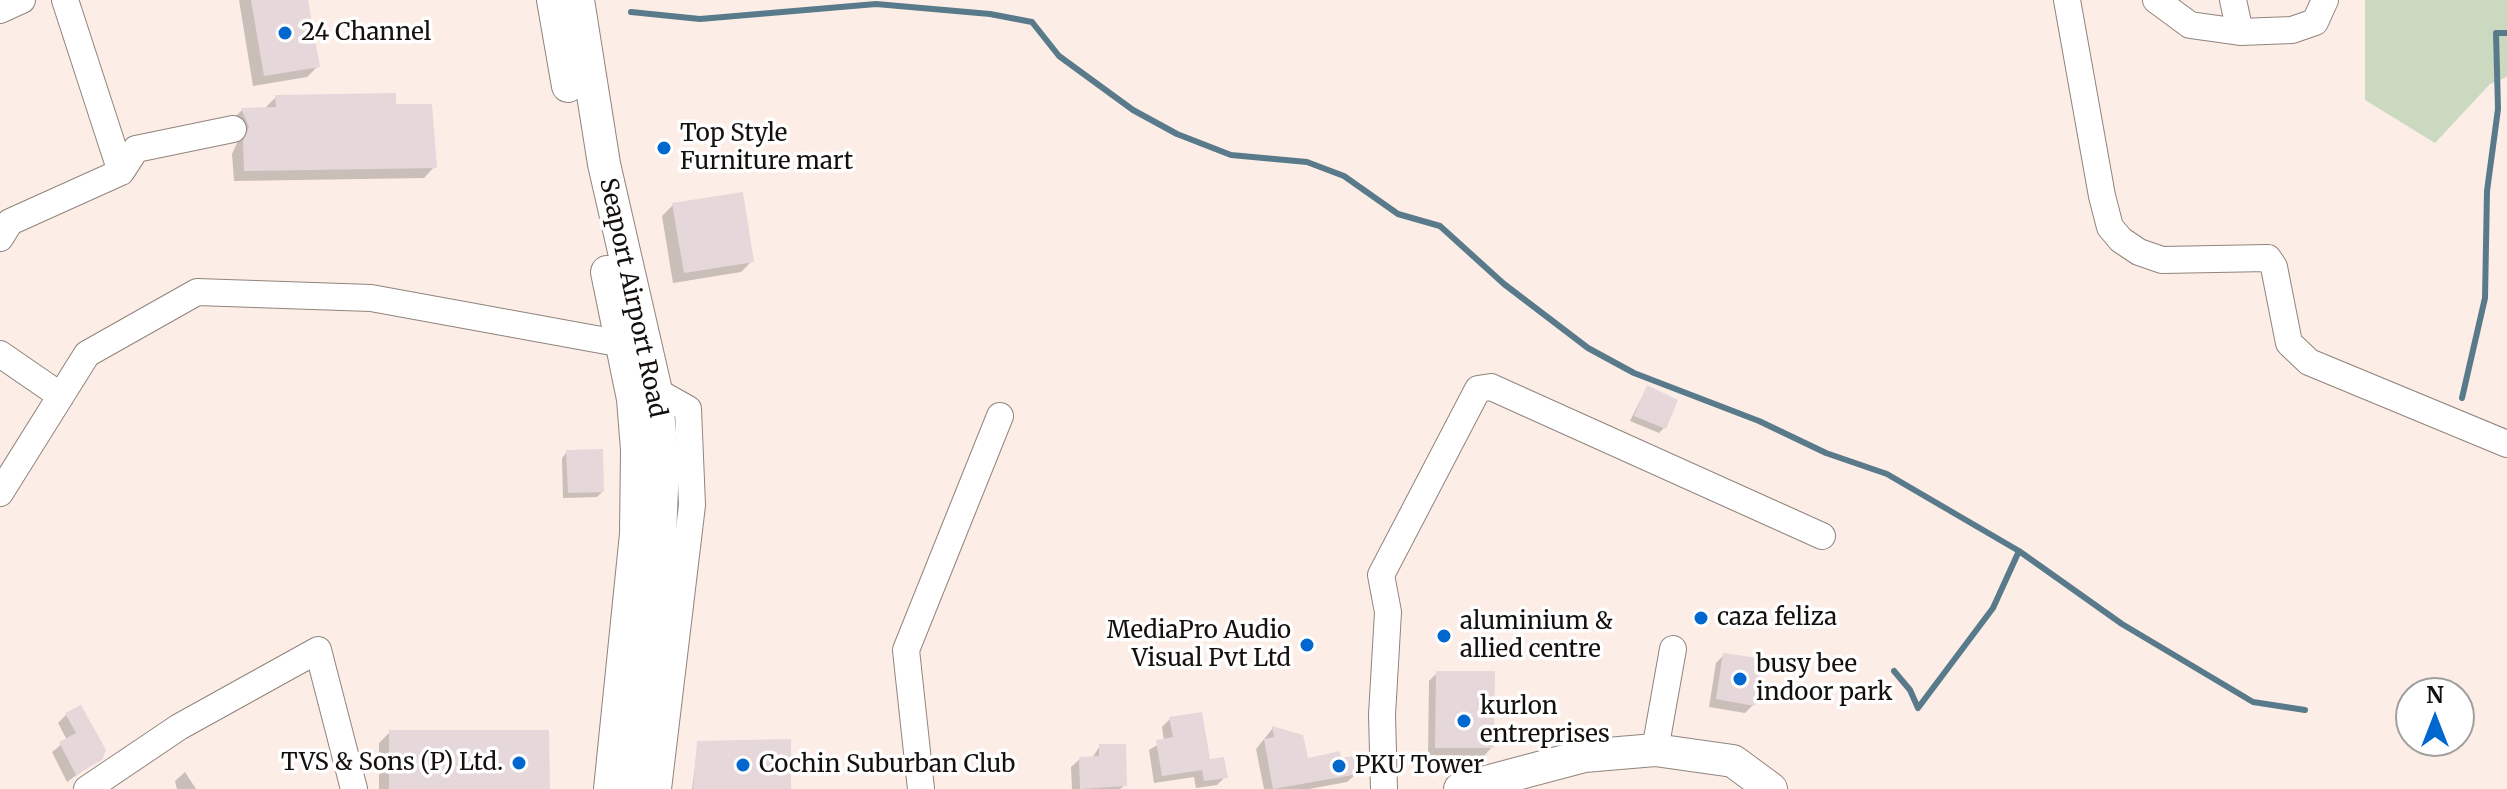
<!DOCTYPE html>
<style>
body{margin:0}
#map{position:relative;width:2507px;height:789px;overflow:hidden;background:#fceee6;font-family:Merriweather,serif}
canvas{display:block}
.north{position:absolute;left:2395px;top:677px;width:80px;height:80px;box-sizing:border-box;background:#fff;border:2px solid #a19f9e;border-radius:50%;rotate:0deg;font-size:22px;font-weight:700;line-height:32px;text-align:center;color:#14100d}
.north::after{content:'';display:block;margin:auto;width:28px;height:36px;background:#0067cf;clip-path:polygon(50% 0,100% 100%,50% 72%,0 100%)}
</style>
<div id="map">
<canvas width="2507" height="789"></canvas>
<div class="north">N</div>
</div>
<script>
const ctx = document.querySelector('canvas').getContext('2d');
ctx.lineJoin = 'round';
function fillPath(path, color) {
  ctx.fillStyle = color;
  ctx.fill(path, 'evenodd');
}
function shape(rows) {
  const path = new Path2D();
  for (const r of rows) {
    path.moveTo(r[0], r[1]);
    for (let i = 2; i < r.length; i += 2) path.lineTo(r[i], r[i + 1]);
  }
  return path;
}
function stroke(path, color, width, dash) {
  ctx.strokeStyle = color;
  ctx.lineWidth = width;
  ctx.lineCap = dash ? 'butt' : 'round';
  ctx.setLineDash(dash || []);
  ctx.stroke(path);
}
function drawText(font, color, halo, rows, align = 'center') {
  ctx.font = font + ' Merriweather,serif';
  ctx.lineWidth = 7;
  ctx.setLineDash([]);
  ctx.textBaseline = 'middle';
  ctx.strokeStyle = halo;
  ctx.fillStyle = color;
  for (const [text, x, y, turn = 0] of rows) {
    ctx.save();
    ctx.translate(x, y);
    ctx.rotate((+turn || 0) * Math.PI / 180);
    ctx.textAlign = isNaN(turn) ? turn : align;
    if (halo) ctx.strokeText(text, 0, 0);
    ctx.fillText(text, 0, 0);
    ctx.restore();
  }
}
const green = shape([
 [2365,0,2507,0,2507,77,2490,84,2435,143,2365,100]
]);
const shadow = shape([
 [239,0,306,0,318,66,307,77,253,86],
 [276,97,394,107,434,167,424,178,234,181,232,154,239,139,231,121,242,110,264,109],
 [673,205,752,261,741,272,673,283,662,216],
 [1647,387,1664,428,1659,433,1630,421],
 [567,452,602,492,597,497,563,498,562,458],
 [1724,655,1753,705,1745,713,1709,707,1716,663],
 [1437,673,1492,747,1484,756,1428,755,1429,681],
 [66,715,100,758,67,782,52,752,67,740,58,723],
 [1170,719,1225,777,1217,785,1196,788,1194,777,1154,783,1149,750,1164,741,1162,727],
 [1273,728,1306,760,1339,761,1356,774,1347,782,1309,789,1264,789,1256,749],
 [390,732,548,789,379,789,379,743],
 [698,743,789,789,692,789],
 [1100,746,1125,785,1120,789,1072,789,1071,767,1080,759,1092,758],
 [185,772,196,789,177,789,175,781]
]);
const stream = shape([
 [631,12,700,19,876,4,990,14,1032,22,1059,56,1133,110,1177,134,1231,155,1307,162,1344,176,1398,214,1440,226,1504,284,1588,348,1634,373,1759,421,1826,453,1887,474,2019,551,1993,608,1918,708,1910,690,1894,671],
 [2462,398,2485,298,2487,191,2498,109,2496,33,2507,33],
 [2019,551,2122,624,2253,702,2305,710]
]);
const building = shape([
 [251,0,308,0,320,67,264,76],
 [396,93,396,104,432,104,437,168,244,171,243,142,249,127,241,108,276,107,275,95],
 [743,192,754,262,684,273,672,203],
 [1647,385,1678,400,1666,429,1634,416],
 [603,449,604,492,568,493,566,450],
 [1723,653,1765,659,1755,706,1716,699],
 [1436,671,1495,671,1494,748,1435,748],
 [81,705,106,750,102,760,76,775,59,742,76,733,65,713],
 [1202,712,1210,759,1224,757,1228,778,1204,781,1202,770,1162,776,1156,740,1173,737,1169,717],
 [1272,726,1303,735,1308,758,1340,751,1341,758,1354,756,1358,774,1273,789,1264,739,1274,737],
 [389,730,549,730,550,789,389,789],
 [791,739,791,789,693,789,697,741],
 [1099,744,1126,744,1127,786,1080,789,1079,757,1099,756]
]);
const minor = shape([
 [65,0,121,172],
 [2067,0,2102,196,2110,227,2121,240,2139,252,2162,260,2268,258,2274,267,2289,343,2309,362,2507,444],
 [2156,0,2190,25,2240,32,2292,30,2315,22,2325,0],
 [2233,0,2240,32],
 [0,10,22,0],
 [0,238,10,222,121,172,136,149,233,129],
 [0,354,61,396],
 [656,391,688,409,692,505,658,789],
 [0,493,87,354,197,292,371,298,623,344],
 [1655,750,1673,649],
 [87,789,179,727,318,650,354,789],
 [921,789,906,650,1000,416],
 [1384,789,1382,715,1388,612,1381,575,1478,389,1491,387,1822,536]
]);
const major = shape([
 [553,0,568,86],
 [578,0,604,164,656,391,663,465,660,536,633,789],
 [607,272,633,399,637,450,636,534,610,789],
 [1460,789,1584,756,1655,750,1733,761,1771,789]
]);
const markers = [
 [285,33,8,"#0067cf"],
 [664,148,8,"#0067cf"],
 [1701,618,8,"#0067cf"],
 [1444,636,8,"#0067cf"],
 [1307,645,8,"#0067cf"],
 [1740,679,8,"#0067cf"],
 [1464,721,8,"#0067cf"],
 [519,763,8,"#0067cf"],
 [743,765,8,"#0067cf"],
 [1339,766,8,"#0067cf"]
];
const poiNames = [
 ["24 Channel",301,33],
 ["Top Style",680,134],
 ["Furniture mart",680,162],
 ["caza feliza",1717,618],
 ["aluminium &",1460,622],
 ["allied centre",1460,650],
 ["MediaPro Audio",1291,631,"right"],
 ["Visual Pvt Ltd",1291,659,"right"],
 ["busy bee",1756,665],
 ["indoor park",1756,693],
 ["kurlon",1480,707],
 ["entreprises",1480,735],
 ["TVS & Sons (P) Ltd.",503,763,"right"],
 ["Cochin Suburban Club",759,765],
 ["PKU Tower",1355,766]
];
const streetNames = [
 ["Seaport Airport Road",632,298,78]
];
fillPath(green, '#cad9c0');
fillPath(shadow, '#0003');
stroke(stream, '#597a8a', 6);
fillPath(building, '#e6d7db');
stroke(minor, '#90847d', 28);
stroke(major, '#90847d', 34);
stroke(minor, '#fff', 26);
stroke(major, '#fff', 32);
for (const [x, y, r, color] of markers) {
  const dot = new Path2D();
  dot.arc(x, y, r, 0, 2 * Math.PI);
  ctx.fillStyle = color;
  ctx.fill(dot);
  stroke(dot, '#fff', 3);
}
drawText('24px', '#14100d', '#fff', poiNames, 'left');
drawText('24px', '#14100d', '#fff', streetNames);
</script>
